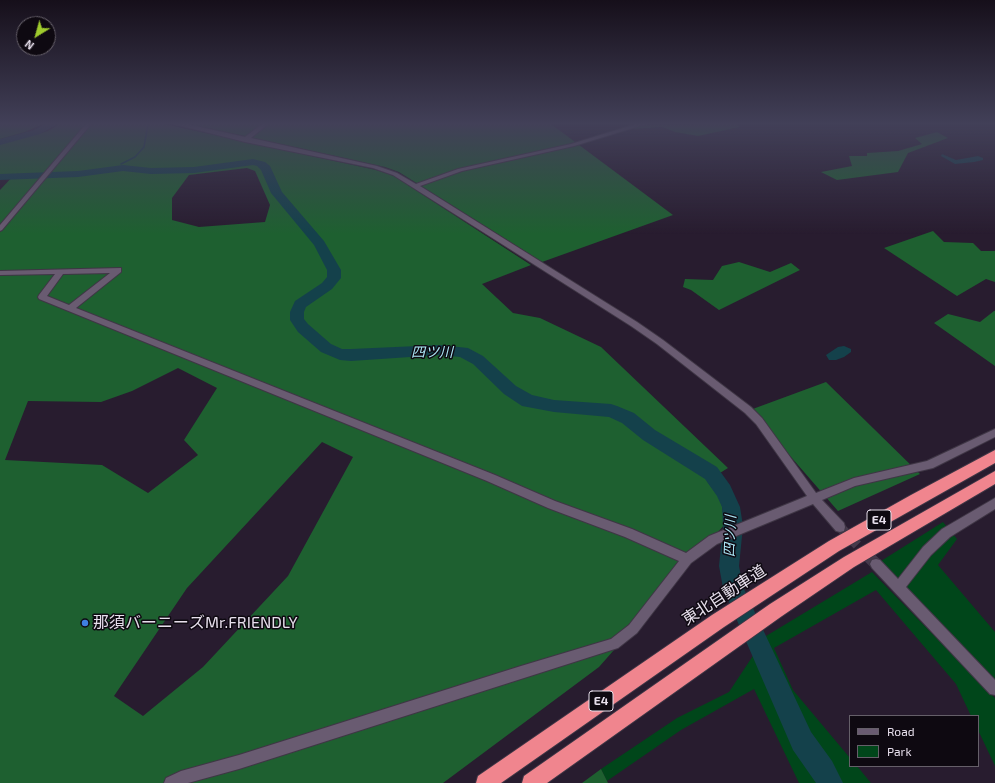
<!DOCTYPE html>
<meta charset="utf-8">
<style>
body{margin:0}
#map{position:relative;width:995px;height:783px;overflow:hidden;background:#281c2f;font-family:"Exo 2",sans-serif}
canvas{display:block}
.legend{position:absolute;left:849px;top:715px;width:130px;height:52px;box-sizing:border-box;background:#0e0911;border:1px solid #655f69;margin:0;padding:5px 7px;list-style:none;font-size:12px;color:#e7dfec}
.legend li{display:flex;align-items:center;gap:8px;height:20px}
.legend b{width:20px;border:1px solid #655f69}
.north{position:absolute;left:16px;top:16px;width:40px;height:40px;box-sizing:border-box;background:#0e0911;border:1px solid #655f69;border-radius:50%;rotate:217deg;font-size:11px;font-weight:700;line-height:16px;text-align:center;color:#e7dfec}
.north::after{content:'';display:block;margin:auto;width:14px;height:18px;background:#9fca2d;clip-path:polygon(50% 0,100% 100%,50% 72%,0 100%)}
</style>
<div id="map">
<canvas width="995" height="783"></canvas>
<ul class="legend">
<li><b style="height:5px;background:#695b71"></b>Road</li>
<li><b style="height:11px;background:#00461a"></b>Park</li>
</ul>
<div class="north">N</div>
</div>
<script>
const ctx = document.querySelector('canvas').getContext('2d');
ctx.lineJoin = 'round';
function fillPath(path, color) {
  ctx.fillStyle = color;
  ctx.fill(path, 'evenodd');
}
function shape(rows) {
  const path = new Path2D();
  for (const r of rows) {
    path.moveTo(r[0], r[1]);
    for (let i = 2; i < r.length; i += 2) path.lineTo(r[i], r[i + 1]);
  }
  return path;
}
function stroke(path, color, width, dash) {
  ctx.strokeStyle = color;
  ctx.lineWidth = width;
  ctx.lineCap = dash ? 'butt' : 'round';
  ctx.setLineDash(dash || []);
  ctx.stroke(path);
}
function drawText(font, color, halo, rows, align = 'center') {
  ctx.font = font + ' "Exo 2","Noto Sans JP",sans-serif';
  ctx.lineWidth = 3;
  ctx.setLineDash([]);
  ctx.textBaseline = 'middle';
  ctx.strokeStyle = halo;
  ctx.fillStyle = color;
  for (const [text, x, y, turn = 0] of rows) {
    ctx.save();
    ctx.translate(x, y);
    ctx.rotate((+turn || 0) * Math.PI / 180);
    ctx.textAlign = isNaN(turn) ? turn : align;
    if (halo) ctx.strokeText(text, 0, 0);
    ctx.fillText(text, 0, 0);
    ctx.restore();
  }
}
const green = shape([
 [943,522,957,539,938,565,995,632,995,686,881,561],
 [872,572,995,698,995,766,978,730,978,716,971,716,956,684,876,590,774,648,793,690,850,758,850,766,857,766,871,783,799,783,754,689,681,730,607,781,601,769,677,718,729,692,766,636]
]);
const forest = shape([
 [0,124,43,124,25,132,0,139],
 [59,124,164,124,376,170,394,176,531,265,482,284,513,313,540,318,601,347,728,468,707,481,721,500,725,524,599,667,443,783,0,783,0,190,15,174,0,174,0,144,48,131],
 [247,168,255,171,270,205,265,222,199,227,172,220,172,198,189,175],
 [178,368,217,388,184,440,198,455,148,493,102,465,5,460,28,401,101,402,132,391],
 [322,442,353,457,288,576,203,667,143,716,114,696,187,588],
 [190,124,551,124,673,215,542,262,399,172,385,167],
 [736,124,740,127,698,136,675,132,662,127,635,129,629,125],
 [937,132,948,138,908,153,898,172,837,180,821,172,852,166,849,156,867,156,867,153,898,151,922,144,915,138],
 [933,231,944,242,973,243,981,251,995,251,995,282,986,279,957,296,884,248],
 [739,262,770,272,791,263,800,270,719,310,691,290,683,287,685,279,713,280,722,266],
 [994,311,995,311,995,366,934,323,948,314,980,322],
 [826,382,920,474,838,511,750,410],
 [601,769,608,783,582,783]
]);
const water = shape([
 [942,154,956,160,978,156,983,158,983,160,974,162,955,164,941,156],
 [844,346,851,349,851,352,844,357,836,360,829,360,826,355,838,347]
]);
const stream = shape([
 [121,164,135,157,144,147,148,124]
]);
const river = shape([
 [44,124,58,124,40,134,0,145,0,139,34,130,44,124],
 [253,159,265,162,270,166,282,192,324,241,341,270,341,278,332,289,306,307,304,312,304,319,308,324,331,344,342,349,351,349,440,345,468,348,483,356,516,386,532,395,554,400,611,404,617,406,634,413,655,430,717,467,730,485,740,507,743,526,739,566,743,587,811,732,832,761,843,783,816,783,793,750,723,588,719,566,723,526,722,507,717,496,705,479,643,440,622,423,609,417,554,412,522,406,504,394,473,364,460,357,440,355,351,361,340,360,321,352,298,332,290,320,290,312,295,301,322,283,327,277,327,270,314,245,271,193,261,170,257,166,253,165,194,173,151,174,123,171,78,177,0,180,0,174,78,171,123,165,151,168,194,167,253,159]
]);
const streetTunnelFar1 = shape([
 [840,527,868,556]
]);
const streetTunnel = shape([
 [867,555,876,564]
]);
const street = shape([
 [86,124,91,124,2,230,0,231,0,225,86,124],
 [174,124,186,124,245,137,262,124,268,124,251,138,377,166,397,173,416,184,458,169,571,144,636,124,646,124,574,146,462,171,420,186,637,322,663,340,751,407,762,418,816,493,854,478,927,461,995,429,995,437,933,468,855,486,822,500,844,523,845,527,844,531,840,532,836,531,813,504,717,544,691,563,637,633,618,648,239,769,188,783,164,783,166,778,181,771,239,755,521,666,611,639,629,625,679,561,625,537,548,508,487,481,39,299,38,297,39,295,55,274,0,275,0,271,121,268,121,272,76,308,495,475,555,501,632,529,686,553,709,536,807,496,756,424,745,413,657,344,631,326,393,175,373,168,245,142,174,124],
 [110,273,69,305,47,296,63,274,110,273],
 [995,498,995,509,950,537,931,555,906,587,995,680,995,695,990,694,872,568,870,564,872,560,876,559,880,560,898,579,923,547,942,529,995,498]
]);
const highway = shape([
 [995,450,995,463,839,551,724,627,501,783,476,783,478,776,712,615,829,541,911,495,995,450],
 [995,471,995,484,854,567,782,616,547,783,522,783,524,776,770,604,844,557,995,471]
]);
const markers = [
 [85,623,4,"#3f7fe0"]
];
const shields = [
 [879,520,24],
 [601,701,24]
];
const shieldNames = [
 ["E4",879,520],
 ["E4",601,701]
];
const waterNames = [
 ["四ツ川",432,352],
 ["四ツ川",730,536,-88]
];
const nearStreetnames = [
 ["東北自動車道",724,595,-33]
];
const nearPoinames = [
 ["那須バーニーズMr.FRIENDLY",93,623]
];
fillPath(green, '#00461a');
fillPath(forest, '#1e6030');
fillPath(water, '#14414b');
stroke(stream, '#14414b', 1.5);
fillPath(river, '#14414b');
stroke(streetTunnelFar1, '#45394b', 10, [10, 5]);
stroke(streetTunnel, '#45394b', 12, [12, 6]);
stroke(street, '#3f3645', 2);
stroke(highway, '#3f3645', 2);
fillPath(street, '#695b71');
fillPath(highway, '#f0858e');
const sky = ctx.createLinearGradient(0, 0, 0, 234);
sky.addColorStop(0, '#160f1a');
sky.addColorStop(0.53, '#424058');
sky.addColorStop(1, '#42405800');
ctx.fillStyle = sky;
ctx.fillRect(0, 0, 995, 234);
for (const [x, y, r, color] of markers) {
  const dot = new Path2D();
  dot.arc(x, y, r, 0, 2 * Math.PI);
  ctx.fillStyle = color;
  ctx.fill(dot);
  stroke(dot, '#0e0911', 1.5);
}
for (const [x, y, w] of shields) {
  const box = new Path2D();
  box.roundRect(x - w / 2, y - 10, w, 20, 3);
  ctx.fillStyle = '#0e0911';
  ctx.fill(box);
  stroke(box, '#e7dfec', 1);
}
drawText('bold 12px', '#e7dfec', null, shieldNames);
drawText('italic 14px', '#abe6f5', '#0e0911', waterNames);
drawText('16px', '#e7dfec', '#0e0911', nearStreetnames);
drawText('16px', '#e7dfec', '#0e0911', nearPoinames, 'left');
</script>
